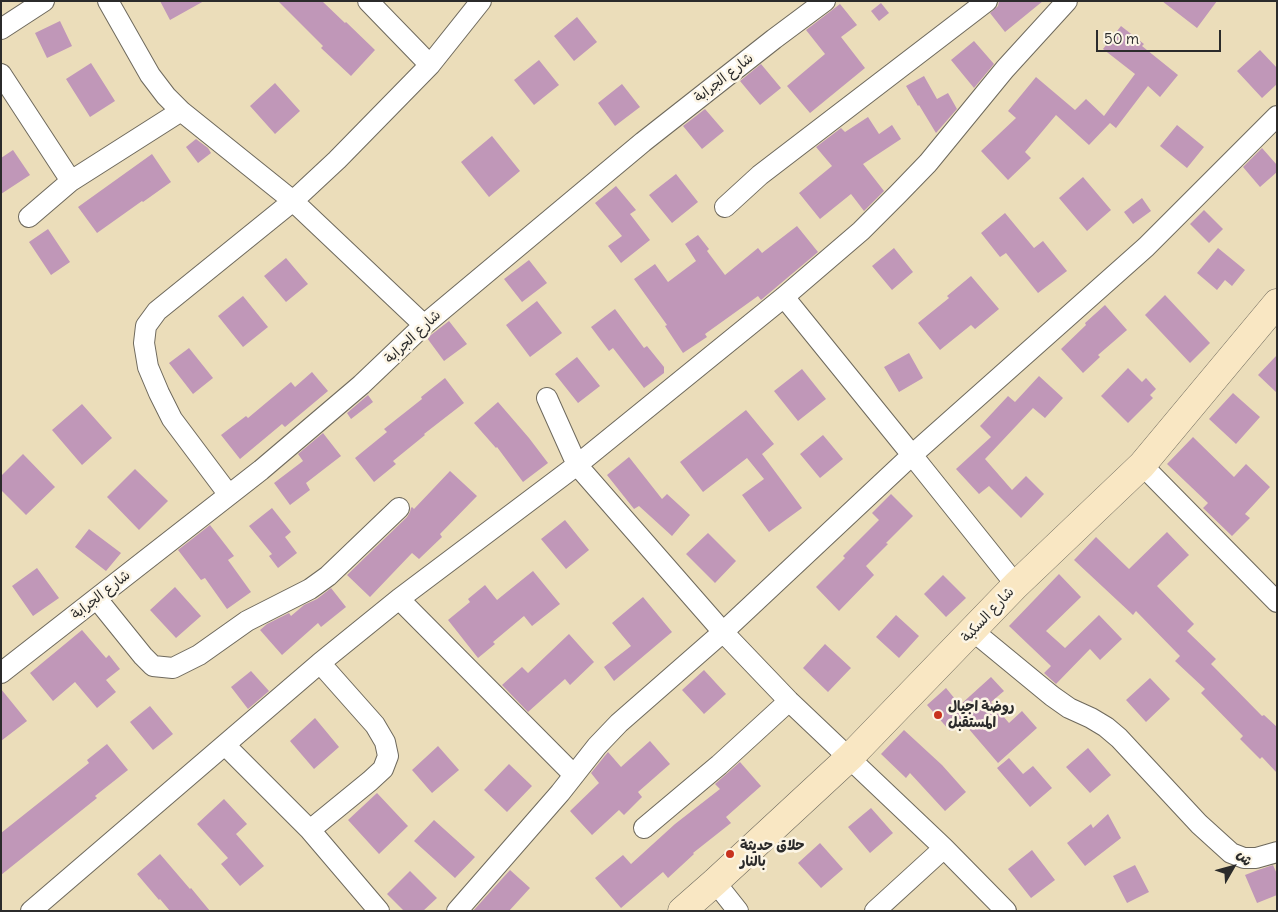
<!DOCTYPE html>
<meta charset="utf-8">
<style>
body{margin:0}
#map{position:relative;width:1278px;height:912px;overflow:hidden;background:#ebddba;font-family:Delius,"Playpen Sans Arabic",sans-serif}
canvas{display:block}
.frame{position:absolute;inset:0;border:2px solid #2b2b2b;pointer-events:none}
.north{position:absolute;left:1208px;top:842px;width:50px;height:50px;-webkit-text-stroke:4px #fcf5e5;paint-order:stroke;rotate:52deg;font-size:14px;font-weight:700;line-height:20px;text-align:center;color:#2b2b2b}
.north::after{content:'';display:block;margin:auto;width:18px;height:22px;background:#2b2b2b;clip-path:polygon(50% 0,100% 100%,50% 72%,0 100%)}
.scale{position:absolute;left:1096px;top:30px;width:125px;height:22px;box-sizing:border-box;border:2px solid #2b2b2b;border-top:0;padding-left:6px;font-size:15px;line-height:18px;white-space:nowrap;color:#2b2b2b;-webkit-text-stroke:4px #fcf5e5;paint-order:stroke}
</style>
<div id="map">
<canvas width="1278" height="912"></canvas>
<div class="frame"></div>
<div class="north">ش</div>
<div class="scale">50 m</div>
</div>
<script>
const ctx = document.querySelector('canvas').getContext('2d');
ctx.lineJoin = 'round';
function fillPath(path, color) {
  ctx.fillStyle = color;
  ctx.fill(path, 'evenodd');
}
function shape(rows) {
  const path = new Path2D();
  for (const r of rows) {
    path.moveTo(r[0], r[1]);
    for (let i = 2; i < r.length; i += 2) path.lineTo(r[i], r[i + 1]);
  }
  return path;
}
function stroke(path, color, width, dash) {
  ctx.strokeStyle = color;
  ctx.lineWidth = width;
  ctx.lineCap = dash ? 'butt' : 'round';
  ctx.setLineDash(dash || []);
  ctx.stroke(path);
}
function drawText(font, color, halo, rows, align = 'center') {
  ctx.font = font + ' Delius,"Playpen Sans Arabic",sans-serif';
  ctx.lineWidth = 5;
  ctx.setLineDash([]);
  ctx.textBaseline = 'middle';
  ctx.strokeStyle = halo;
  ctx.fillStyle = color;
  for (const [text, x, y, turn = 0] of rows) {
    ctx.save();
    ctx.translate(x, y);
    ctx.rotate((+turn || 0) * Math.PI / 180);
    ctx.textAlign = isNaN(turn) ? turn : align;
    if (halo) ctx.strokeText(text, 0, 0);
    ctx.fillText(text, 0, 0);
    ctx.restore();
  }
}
const building = shape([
 [160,1,204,1,170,20],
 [278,1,322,1,345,23,346,22,375,50,351,76,321,48,323,46],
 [999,1,1043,1,1005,32,990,13,998,6],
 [1162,1,1217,1,1197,28],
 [881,3,889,13,879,21,871,11],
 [840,4,857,25,841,37,865,68,810,113,787,86,825,54,806,30],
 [577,17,597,42,574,61,554,36],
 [60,21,72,46,47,58,35,33],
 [1121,26,1144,44,1142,46,1178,75,1160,97,1148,86,1116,128,1110,123,1089,145,1056,115,1025,152,1031,158,1008,180,981,151,1016,118,1008,111,1036,77,1075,110,1086,99,1104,116,1135,74,1103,49],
 [974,41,994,64,974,88,951,60],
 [1260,50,1277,68,1277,84,1262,98,1237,71],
 [539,60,559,85,534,105,514,80],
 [91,63,115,101,90,117,66,79],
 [761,64,781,88,760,105,740,81],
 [924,76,937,99,948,93,957,109,936,133,919,105,918,106,906,86],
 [275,83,300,111,275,134,250,106],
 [622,84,640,107,615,126,598,103],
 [705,109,724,131,702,149,683,126],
 [868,117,879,134,892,125,901,139,863,164,884,191,864,211,851,194,820,219,799,193,832,166,816,147,841,128,845,132],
 [1177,125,1204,147,1187,168,1160,146],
 [492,136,520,171,489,197,461,162],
 [196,139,208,148,211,153,198,163,186,147],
 [1262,148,1277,165,1277,172,1260,187,1243,167],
 [13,150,30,175,1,194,1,158],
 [152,154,171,182,143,202,142,201,97,233,78,207],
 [676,174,698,202,672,223,649,195],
 [1083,177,1111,210,1087,231,1059,198],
 [616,186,636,210,630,214,650,240,621,263,608,246,622,236,595,203],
 [1142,198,1151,211,1133,224,1124,212],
 [1204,210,1223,229,1209,243,1190,224],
 [1005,213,1034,248,1043,241,1067,271,1038,293,1006,253,1000,257,981,233],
 [797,226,818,252,761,300,758,296,705,334,707,337,683,353,665,326,667,325,634,279,655,264,668,282,696,261,685,244,698,235,709,249,707,251,725,275,758,248,762,253],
 [48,229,70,262,51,275,29,242],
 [894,248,913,272,892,290,872,266],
 [1218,248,1245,270,1232,286,1225,280,1217,290,1197,273],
 [286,258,308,284,286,302,264,276],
 [529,260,547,283,522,302,504,279],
 [971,276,999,309,975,329,971,325,940,350,918,323,949,298,947,296],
 [1165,295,1210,343,1190,363,1145,315],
 [243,296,268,327,243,347,218,316],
 [537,301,562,333,530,357,506,325],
 [1105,305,1127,330,1098,355,1100,357,1083,373,1061,349,1086,325,1085,323],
 [615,309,644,348,647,346,664,367,664,373,644,388,613,348,609,351,591,327],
 [449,321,467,344,444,361,427,338],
 [189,348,213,378,193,394,169,363],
 [909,353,923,378,899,392,884,367],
 [1277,355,1277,393,1258,375],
 [577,357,600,386,578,403,555,374],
 [1128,368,1142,382,1146,378,1156,389,1150,395,1153,398,1128,423,1101,396],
 [802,369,826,399,798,421,774,391],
 [312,372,328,391,285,427,282,424,240,459,221,435,246,416,248,418,291,382,295,387],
 [1039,376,1063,398,1045,418,1033,408,985,459,1012,490,1026,476,1044,494,1021,518,989,486,979,494,956,469,991,437,980,426,1008,396,1015,402],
 [445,378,464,403,424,434,425,435,393,461,396,464,374,482,355,458,387,432,384,429,422,399,421,397],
 [1233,393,1260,417,1236,444,1209,419],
 [368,395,373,402,351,419,347,413],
 [498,402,529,438,548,463,523,482,497,447,496,448,474,423],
 [82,404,112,438,82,465,52,430],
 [746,410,774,444,762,454,802,508,769,532,742,495,764,479,747,458,703,492,680,462],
 [323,433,341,456,306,483,310,490,290,505,274,483,303,461,298,454],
 [823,435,843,459,820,478,800,454],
 [1193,437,1234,477,1246,464,1270,487,1245,514,1250,518,1232,536,1203,508,1208,503,1167,464],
 [23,454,55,487,26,515,1,490,1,476],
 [629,457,662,499,667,494,690,515,672,536,639,506,634,509,607,475],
 [135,469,168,501,139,530,107,497],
 [450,471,477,496,440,534,442,537,419,559,412,553,370,597,347,575,407,517,410,512,411,508,412,507,414,509],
 [891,494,913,516,886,543,888,544,866,566,874,575,839,611,816,587,845,558,843,556,879,520,872,513],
 [272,508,291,532,285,537,297,553,278,568,269,556,272,554,249,526],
 [565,520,589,550,566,569,541,539],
 [210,525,234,556,228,560,251,592,227,609,205,578,201,580,178,550],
 [89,529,121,553,106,571,75,547],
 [1167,532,1189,555,1157,586,1194,624,1187,631,1216,659,1211,664,1262,716,1264,715,1277,727,1277,773,1262,757,1260,759,1240,739,1243,736,1201,693,1205,689,1175,661,1180,656,1136,611,1133,615,1074,560,1096,537,1129,569],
 [708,533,736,561,715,583,686,554],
 [37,568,59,598,33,616,12,586],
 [533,571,560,604,532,626,524,616,493,642,495,644,478,658,448,620,470,602,468,599,485,585,497,600],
 [1059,574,1081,597,1046,631,1065,648,1099,615,1122,639,1100,660,1090,649,1056,684,1044,673,1051,666,1009,626],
 [943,575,966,598,946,617,924,594],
 [175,587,201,616,176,638,150,610],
 [331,588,346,607,321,627,318,623,282,655,260,630,267,624,289,613,291,616,304,605,317,599],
 [643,597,672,632,614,681,604,667,631,646,612,623],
 [896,615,919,636,899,658,876,637],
 [82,630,106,658,109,655,120,669,106,680,116,692,97,708,75,682,53,701,30,673],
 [569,634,594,662,570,685,565,679,528,712,502,685,522,667,528,673],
 [825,644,851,668,828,692,803,668],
 [704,670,726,694,704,714,682,690],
 [251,671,269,691,248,709,231,687],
 [991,677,1004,691,991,702,1009,723,1022,711,1037,728,998,763,962,721,950,731,927,705,946,688,960,705],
 [1150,678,1170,699,1146,722,1126,700],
 [1,689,27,721,1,741],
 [150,706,173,734,153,750,130,722],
 [315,718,339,747,314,769,290,741],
 [904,730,942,765,966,792,945,811,910,773,906,778,881,754],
 [650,741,670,764,638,792,642,797,624,815,619,810,592,835,570,811,599,783,591,773,608,752,621,767],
 [107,744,128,770,95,796,97,798,1,875,1,833,89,763,87,760],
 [438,746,459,770,432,793,412,770],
 [1088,748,1111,775,1090,793,1066,767],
 [1009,758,1023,774,1033,766,1052,788,1030,807,997,768],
 [740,762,761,786,726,817,731,823,693,853,694,854,668,878,663,872,621,908,595,878,623,855,631,864,675,824,720,789,715,784],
 [509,764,532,786,507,812,484,790],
 [377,793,408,826,379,854,348,820],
 [224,799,247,824,236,834,264,866,240,886,221,864,228,858,197,824],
 [871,808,893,833,870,853,848,827],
 [1108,814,1121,838,1085,866,1067,843,1091,824,1093,828],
 [434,820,475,857,455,878,414,841],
 [820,843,843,869,821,888,798,863],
 [1032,850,1055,880,1031,898,1008,869],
 [160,854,190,889,191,888,210,911,170,911,160,899,159,900,137,874],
 [1135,865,1149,892,1127,903,1113,876],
 [1273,865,1277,874,1277,895,1257,903,1245,875,1258,870],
 [510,870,530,888,509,911,473,911],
 [410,871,437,898,423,911,404,911,387,894]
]);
const street = shape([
 [108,1,150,75,166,96,181,111,293,201,424,325],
 [368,1,430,65],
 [1,29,44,1],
 [1,74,71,181],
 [725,207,760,175,987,1],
 [29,217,71,181,181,111],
 [547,398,577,465,723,632,789,701,944,848,1006,911],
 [1142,465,1277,602],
 [229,495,172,419,159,393,148,367,144,343,146,326,157,311,293,201,337,160,430,65,481,1],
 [1016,585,912,455,1146,247,1277,116],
 [97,599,143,656,153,666,173,668,199,655,247,621,310,589,328,576,399,508],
 [399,599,574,775],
 [973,631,1052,696,1069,708,1091,718,1106,727,1119,738,1199,824,1231,853,1244,858,1256,858,1277,852],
 [1,673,261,470,361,385,424,325,643,142,774,39,825,1],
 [225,745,310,830,379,911],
 [644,828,719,765,789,701],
 [310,830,370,781,383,769,388,756,385,742,375,725,320,663],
 [715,882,738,911],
 [31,911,320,663,399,599,577,465,784,297,861,231,898,194,928,163,1005,69,1067,1],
 [457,911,560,793,597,746,619,723,723,632,912,455,784,297],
 [875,911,944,848]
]);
const secondary = shape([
 [682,911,715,882,850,757,1016,585,1142,465,1277,303]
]);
const markers = [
 [938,715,5,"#c8321e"],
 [730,854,5,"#c8321e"]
];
const streetNames = [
 ["شارع الجرابة",724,78,-38],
 ["شارع الجرابة",413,337,-43],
 ["شارع الجرابة",101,595,-38],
 ["شارع السكبة",988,615,-47]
];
const poiNames = [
 ["روضة اجيال",948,707],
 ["المستقبل",948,723],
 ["حلاق حديثة",740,846],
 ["بالنار",740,862]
];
fillPath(building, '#c097b8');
stroke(street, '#6e695d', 22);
stroke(secondary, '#6e695d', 29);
stroke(street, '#fff', 20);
stroke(secondary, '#f9e7c3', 28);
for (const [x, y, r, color] of markers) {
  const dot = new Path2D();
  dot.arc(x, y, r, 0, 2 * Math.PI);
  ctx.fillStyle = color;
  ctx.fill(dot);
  stroke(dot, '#fcf5e5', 2);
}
drawText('14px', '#2b2b2b', '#fcf5e5', streetNames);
drawText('bold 14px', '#2b2b2b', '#fcf5e5', poiNames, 'left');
</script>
